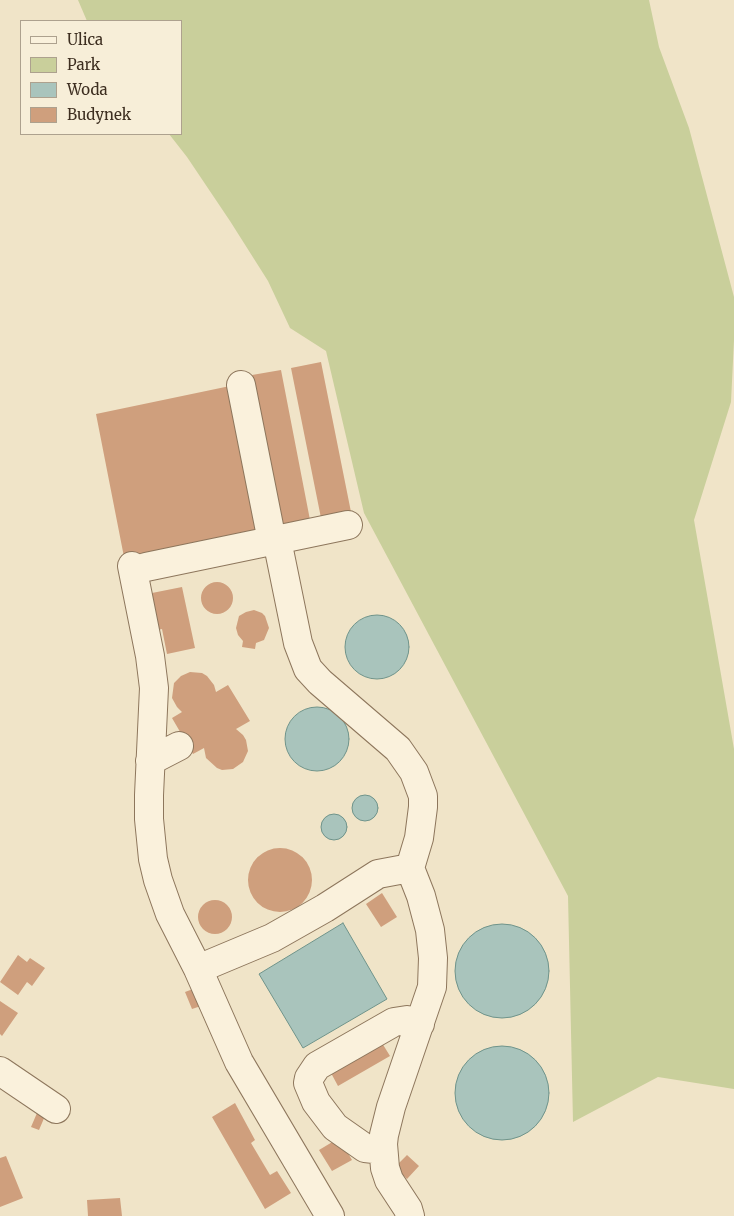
<!DOCTYPE html>
<style>
body{margin:0}
#map{position:relative;width:734px;height:1216px;overflow:hidden;background:#f0e4c8;font-family:Merriweather,serif}
canvas{display:block}
.legend{position:absolute;left:20px;top:20px;width:162px;height:115px;box-sizing:border-box;background:#f7eed8;border:1px solid #ada18e;margin:0;padding:6px 9px;list-style:none;font-size:15px;color:#3d2e20}
.legend li{display:flex;align-items:center;gap:10px;height:25px}
.legend b{width:25px;border:1px solid #ada18e}
</style>
<div id="map">
<canvas width="734" height="1216"></canvas>
<ul class="legend">
<li><b style="height:6px;background:#faf1dc"></b>Ulica</li>
<li><b style="height:14px;background:#c9cf9b"></b>Park</li>
<li><b style="height:14px;background:#a9c4bc"></b>Woda</li>
<li><b style="height:14px;background:#cf9f7d"></b>Budynek</li>
</ul>
</div>
<script>
const ctx = document.querySelector('canvas').getContext('2d');
ctx.lineJoin = 'round';
function fillPath(path, color) {
  ctx.fillStyle = color;
  ctx.fill(path, 'evenodd');
}
function shape(rows) {
  const path = new Path2D();
  for (const r of rows) {
    if (r.length === 3) {
      path.moveTo(r[0] + r[2], r[1]);
      path.arc(r[0], r[1], r[2], 0, 2 * Math.PI);
      continue;
    }
    path.moveTo(r[0], r[1]);
    for (let i = 2; i < r.length; i += 2) path.lineTo(r[i], r[i + 1]);
  }
  return path;
}
function stroke(path, color, width, dash) {
  ctx.strokeStyle = color;
  ctx.lineWidth = width;
  ctx.lineCap = dash ? 'butt' : 'round';
  ctx.setLineDash(dash || []);
  ctx.stroke(path);
}
const green = shape([
 [78,0,649,0,659,47,689,128,734,297,734,340,731,402,694,520,734,749,734,1089,658,1077,573,1122,568,896,364,513,326,351,290,328,268,281,230,221,187,157,169,134,181,134,181,21,87,21]
]);
const water = shape([
 [377,647,32],
 [317,739,32],
 [365,808,13],
 [334,827,13],
 [343,923,387,999,303,1048,259,974,343,923],
 [502,971,47],
 [502,1093,47]
]);
const building = shape([
 [321,362,351,512,321,518,291,368],
 [281,370,310,520,281,526,252,375],
 [230,386,259,529,124,557,96,414],
 [217,598,16],
 [182,587,195,648,167,654,162,629,154,631,147,594],
 [254,610,262,613,265,616,269,628,264,640,256,643,255,649,242,647,243,641,238,635,236,628,239,616,246,612],
 [190,672,202,673,207,676,214,685,216,692,228,685,250,721,236,729,243,735,246,740,248,751,243,762,233,769,222,770,217,768,206,758,204,748,193,754,172,718,182,712,177,707,172,698,174,683,181,676],
 [280,880,32],
 [382,893,397,917,381,927,366,904],
 [215,917,17],
 [18,955,27,962,30,958,45,968,32,986,27,982,18,995,0,982],
 [193,989,201,1006,192,1009,185,992],
 [0,1001,18,1013,2,1036,0,1034],
 [382,1043,390,1056,338,1086,331,1073],
 [235,1103,255,1140,251,1143,270,1175,277,1171,291,1193,265,1209,212,1117],
 [37,1113,45,1116,39,1130,31,1127],
 [339,1138,352,1160,332,1171,319,1150],
 [407,1155,419,1166,407,1179,395,1167],
 [6,1156,23,1198,0,1207,0,1158],
 [120,1198,122,1216,88,1216,87,1200]
]);
const minor = shape([
 [241,385,272,541],
 [277,540,298,643,308,669,320,682,398,749,414,772,423,796,423,807,419,838,410,868,421,896,430,930,433,958,432,987,391,1107,384,1135,383,1144,385,1168,389,1180,408,1209,410,1216],
 [132,566,150,656,154,688,149,795,149,819,153,859,158,880,170,914,198,969,272,938,325,908,378,874,410,868],
 [146,567,348,525],
 [150,761,179,746],
 [198,969,239,1062,330,1216],
 [0,1071,56,1109],
 [383,1150,365,1148,335,1127,316,1102,308,1083,309,1078,317,1066,394,1022,407,1020,420,1024]
]);
fillPath(green, '#c9cf9b');
fillPath(water, '#a9c4bc');
stroke(water, '#6f938a', 1);
fillPath(building, '#cf9f7d');
stroke(minor, '#8d765c', 30);
stroke(minor, '#faf1dc', 28);
</script>
